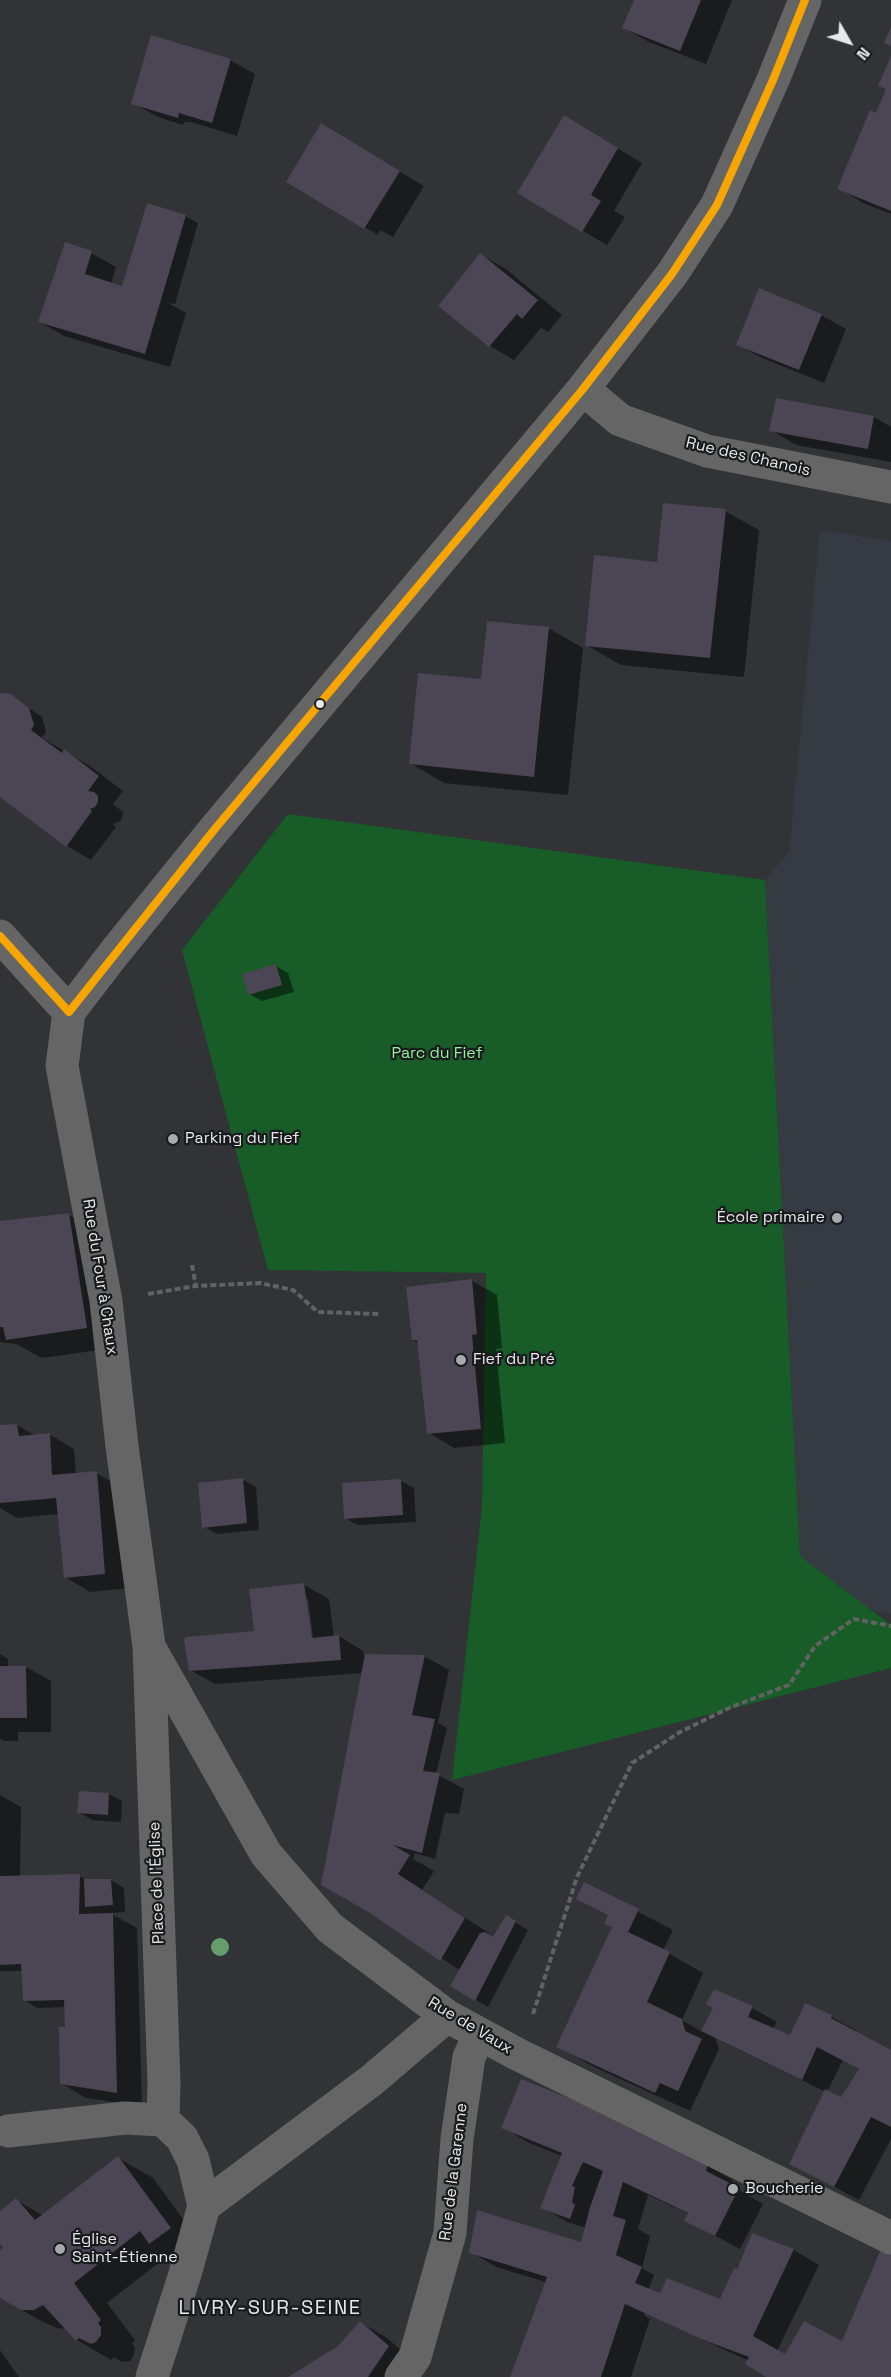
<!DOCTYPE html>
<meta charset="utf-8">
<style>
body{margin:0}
#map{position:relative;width:891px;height:2377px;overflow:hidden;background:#313336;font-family:"Space Grotesk",sans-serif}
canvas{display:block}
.north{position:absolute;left:819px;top:12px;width:60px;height:60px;-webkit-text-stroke:4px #181a1c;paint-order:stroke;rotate:129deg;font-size:16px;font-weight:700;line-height:24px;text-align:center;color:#e6e8ec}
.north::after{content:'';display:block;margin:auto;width:21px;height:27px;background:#e6e8ec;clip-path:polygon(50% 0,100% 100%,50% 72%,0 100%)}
</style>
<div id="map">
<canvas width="891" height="2377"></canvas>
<div class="north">N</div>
</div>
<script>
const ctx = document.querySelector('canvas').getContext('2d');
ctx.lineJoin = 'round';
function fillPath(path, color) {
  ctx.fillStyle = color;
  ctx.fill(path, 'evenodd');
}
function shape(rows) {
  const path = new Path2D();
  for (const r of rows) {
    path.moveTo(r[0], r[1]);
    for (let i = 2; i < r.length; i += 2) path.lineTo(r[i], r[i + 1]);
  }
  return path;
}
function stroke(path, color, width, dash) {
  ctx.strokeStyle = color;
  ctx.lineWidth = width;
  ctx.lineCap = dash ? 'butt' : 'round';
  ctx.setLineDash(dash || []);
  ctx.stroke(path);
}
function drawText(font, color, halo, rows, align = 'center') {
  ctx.font = font + ' "Space Grotesk",sans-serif';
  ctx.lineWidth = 4.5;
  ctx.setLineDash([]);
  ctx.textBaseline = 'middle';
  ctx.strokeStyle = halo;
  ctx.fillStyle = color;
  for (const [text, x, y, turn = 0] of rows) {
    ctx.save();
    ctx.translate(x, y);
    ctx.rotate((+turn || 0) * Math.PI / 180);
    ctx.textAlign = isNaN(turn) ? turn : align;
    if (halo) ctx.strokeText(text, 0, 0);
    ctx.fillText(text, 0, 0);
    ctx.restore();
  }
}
const built = shape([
 [820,530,891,541,891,1614,873,1611,800,1556,765,880,789,852]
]);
const green = shape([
 [288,814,765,880,800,1556,891,1625,891,1668,452,1780,482,1506,486,1273,268,1270,182,950]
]);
const shadow = shape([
 [635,0,732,0,706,64,649,42,624,28],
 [230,60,255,74,237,136,191,122,184,122,183,125,158,117,133,103],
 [891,60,891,214,863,203,839,188,877,115,887,89],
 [589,131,642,163,614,211,625,217,607,245,583,231],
 [347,140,424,186,393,237,380,230,378,235,288,181],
 [185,216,198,223,175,304,168,303,186,313,170,367,64,336,40,322,91,253,116,267,111,284,123,288],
 [481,255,506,269,562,315,548,332,541,328,514,360,490,346],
 [821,315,846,329,824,383,762,358,737,344],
 [777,400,874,417,891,427,891,462,796,445,771,430],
 [725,511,759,530,744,677,621,665,586,645],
 [548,628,583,648,568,795,444,783,410,763,482,681],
 [0,694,10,695,42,717,46,732,42,738,90,766,123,791,113,804,123,812,123,816,120,821,113,824,116,827,91,860,67,846,0,795],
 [276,966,288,973,294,992,262,1001,249,994],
 [69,1215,103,1235,121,1347,42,1358,16,1344,0,1342,0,1222],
 [472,1281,497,1295,502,1348,496,1349,505,1443,454,1448,429,1433,419,1343,413,1340],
 [17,1425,36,1436,49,1434,74,1449,76,1475,96,1473,121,1487,129,1588,90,1592,65,1577,59,1514,17,1518,0,1508,0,1427],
 [243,1480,256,1487,259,1530,217,1534,204,1527],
 [401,1481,414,1488,416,1522,358,1525,345,1518],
 [304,1585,329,1599,334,1637,339,1636,363,1651,364,1656,424,1656,449,1670,438,1723,447,1728,436,1774,464,1789,459,1814,445,1813,435,1859,415,1853,413,1859,434,1871,422,1890,489,1933,488,1936,494,1939,506,1917,528,1930,488,2007,452,1986,461,1971,376,1915,363,1673,215,1684,190,1670,255,1633],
 [305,1599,308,1599,314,1645,311,1645],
 [0,1654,8,1659,8,1667,26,1667,51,1681,51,1732,18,1732,18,1741,4,1741,0,1739],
 [109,1794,122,1801,121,1822,92,1820,79,1812],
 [0,1795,21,1807,20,1877,79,1876,88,1881,111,1880,124,1888,125,1912,110,1913,137,1928,142,2106,86,2098,61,2083,66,2028,66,2007,37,2008,24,2000,23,1971,0,1971],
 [615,1900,673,1930,663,1950,703,1973,682,2020,702,2032,715,2008,752,2008,777,2022,773,2029,790,2037,806,2005,832,2017,857,2031,856,2033,891,2051,891,2139,859,2200,791,2164,826,2092,715,2038,719,2049,690,2111,592,2066,558,2046,613,1927],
 [843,2060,860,2070,842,2099,827,2092],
 [503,2127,708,2166,733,2180,730,2185,763,2204,740,2249,686,2220,689,2214,648,2195,638,2229,650,2236,642,2268,654,2275,648,2290,661,2295,721,2302,753,2235,794,2250,819,2265,777,2351,786,2356,884,2366,891,2256,891,2377,770,2377,749,2361,645,2313,644,2315,650,2319,631,2377,511,2377,546,2282,496,2267,471,2252,582,2244,586,2228,567,2222,542,2207,562,2156,527,2142],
 [118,2158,153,2178,204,2248,184,2263,170,2254,107,2303,135,2340,132,2343,135,2348,134,2355,130,2361,122,2362,114,2357,111,2360,77,2340,67,2329,57,2328,43,2322,8,2302,0,2294,0,2253,5,2247,0,2242,0,2213,16,2200,44,2216],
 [361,2323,386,2337,413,2361,403,2377,291,2377,339,2347],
 [0,2350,19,2377,0,2377]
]);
const building = shape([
 [634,0,701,0,680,51,622,28],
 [891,27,891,46,884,43],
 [151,35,231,59,212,123,179,113,178,118,131,104],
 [891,56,891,211,837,189,870,110,876,113,886,89,878,86],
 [564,115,618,148,591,195,601,201,582,232,517,193],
 [321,123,400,171,364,229,286,182],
 [147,203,186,215,145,354,38,322,65,242,92,251,85,274,122,286],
 [480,253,538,300,522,319,517,314,489,347,438,306],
 [759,288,822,314,799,370,736,345],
 [776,398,874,416,868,449,769,431],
 [663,503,726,509,710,658,585,646,594,555,657,562],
 [487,621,549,627,534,777,409,764,418,673,481,679],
 [0,693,11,694,29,708,34,725,31,730,62,753,64,749,99,776,88,791,94,792,98,796,98,802,95,807,90,809,92,811,66,847,0,797],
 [276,964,282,985,248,995,242,974],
 [69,1213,87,1328,6,1340,3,1327,0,1327,0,1221],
 [472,1279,477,1334,472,1335,481,1429,427,1434,417,1340,412,1340,406,1287],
 [17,1424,19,1436,50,1433,52,1475,97,1471,105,1574,64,1578,56,1498,0,1503,0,1425],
 [243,1478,247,1523,202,1528,198,1483],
 [401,1479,403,1515,344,1519,342,1483],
 [304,1583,312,1638,339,1635,341,1660,189,1671,184,1639,186,1637,254,1631,249,1589],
 [365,1654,425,1655,412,1715,435,1719,423,1771,440,1773,422,1853,393,1845,410,1855,398,1874,465,1918,440,1961,370,1913,321,1885],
 [0,1666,26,1666,27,1718,0,1718],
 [79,1791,109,1793,108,1815,77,1813],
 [80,1874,79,1914,113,1913,117,2093,60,2084,59,2027,65,2027,64,2000,23,2001,21,1964,0,1965,0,1876],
 [84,1879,111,1879,113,1905,85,1907],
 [584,1882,639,1909,628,1932,670,1952,647,2002,682,2019,685,2031,702,2039,678,2091,660,2083,655,2093,556,2047,612,1927,604,1924,608,1915,576,1899],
 [506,1915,516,1921,475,2001,450,1986,480,1933,485,1932,493,1937],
 [714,1989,753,2006,748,2017,790,2035,805,2003,832,2015,831,2018,891,2050,891,2127,871,2117,834,2187,789,2164,825,2089,841,2097,859,2069,817,2047,802,2080,701,2031,713,2008,706,2004],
 [521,2079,594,2108,708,2164,706,2171,739,2188,715,2236,684,2221,688,2213,623,2182,613,2216,626,2220,616,2255,642,2267,635,2283,660,2293,667,2278,720,2299,734,2268,737,2269,752,2233,794,2249,753,2336,785,2354,804,2321,842,2341,881,2249,891,2254,891,2377,766,2377,745,2364,749,2357,701,2339,625,2304,601,2377,510,2377,547,2277,469,2253,477,2210,581,2242,590,2207,603,2171,583,2162,572,2186,575,2187,572,2202,575,2205,570,2219,540,2208,562,2153,501,2128],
 [118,2156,171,2228,149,2244,140,2231,74,2283,101,2320,98,2323,101,2327,101,2335,96,2342,91,2344,79,2338,76,2341,43,2305,34,2310,21,2310,0,2298,0,2251,3,2247,0,2244,0,2211,16,2198,35,2220],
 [360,2321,389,2346,368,2377,288,2377,338,2346]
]);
const path = shape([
 [192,1265,196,1286],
 [148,1294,196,1286,260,1283,293,1290,318,1312,380,1314],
 [533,2014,577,1877,632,1763,680,1732,731,1707,789,1685,815,1646,854,1619,891,1626]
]);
const street = shape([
 [583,389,620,420,707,451,891,487],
 [0,936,69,1012,62,1066,106,1301,122,1446,149,1646,164,2083,163,2120],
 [69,1012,115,952,214,830,583,389,672,274,717,205,773,80,805,0],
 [151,1650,266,1854,330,1928,447,2016,517,2054,891,2238],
 [8,2131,125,2118,163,2120,182,2138,193,2160,204,2206,185,2274,152,2377],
 [204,2206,372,2080,447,2016],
 [401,2377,415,2357,450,2233,457,2139,469,2057,480,2034]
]);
const bus1 = shape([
 [0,936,69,1012],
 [69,1012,214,830,583,389,672,274,717,205,773,80,805,0]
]);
const trees = [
 [220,1947]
];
const markers = [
 [320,704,5,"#e6e8ec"],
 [173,1139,6,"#a7a9ac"],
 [837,1218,6,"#a7a9ac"],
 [461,1360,6,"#a7a9ac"],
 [733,2189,6,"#a7a9ac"],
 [60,2249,6,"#a7a9ac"]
];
const streetNames = [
 ["Rue des Chanois",748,457,13],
 ["Rue du Four à Chaux",100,1277,81],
 ["Place de l'Église",157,1883,-92],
 ["Rue de Vaux",470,2026,31],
 ["Rue de la Garenne",454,2172,-83]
];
const parkNames = [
 ["Parc du Fief",437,1054]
];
const poiNames = [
 ["Parking du Fief",185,1139],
 ["École primaire",825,1218,"right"],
 ["Fief du Pré",473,1360],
 ["Boucherie",745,2189],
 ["Église",72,2240],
 ["Saint-Étienne",72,2258]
];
const quarterNames = [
 ["LIVRY-SUR-SEINE",270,2309]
];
fillPath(built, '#353a43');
fillPath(green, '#185c27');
fillPath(shadow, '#0007');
fillPath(building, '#4b4554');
stroke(path, '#616363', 4, [6, 3]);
stroke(street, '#666565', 33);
stroke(bus1, '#f7a600', 8);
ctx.fillStyle = '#659d6d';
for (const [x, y] of trees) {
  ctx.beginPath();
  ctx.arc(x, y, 9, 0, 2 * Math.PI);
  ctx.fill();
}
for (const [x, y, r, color] of markers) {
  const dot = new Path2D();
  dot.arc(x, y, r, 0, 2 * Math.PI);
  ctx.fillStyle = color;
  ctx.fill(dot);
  stroke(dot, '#181a1c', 2);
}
drawText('16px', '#e6e8ec', '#181a1c', streetNames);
drawText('16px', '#90f39a', '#181a1c', parkNames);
drawText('16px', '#e6e8ec', '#181a1c', poiNames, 'left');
ctx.letterSpacing = '1.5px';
drawText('20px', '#e6e8ec', '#181a1c', quarterNames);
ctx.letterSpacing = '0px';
</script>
